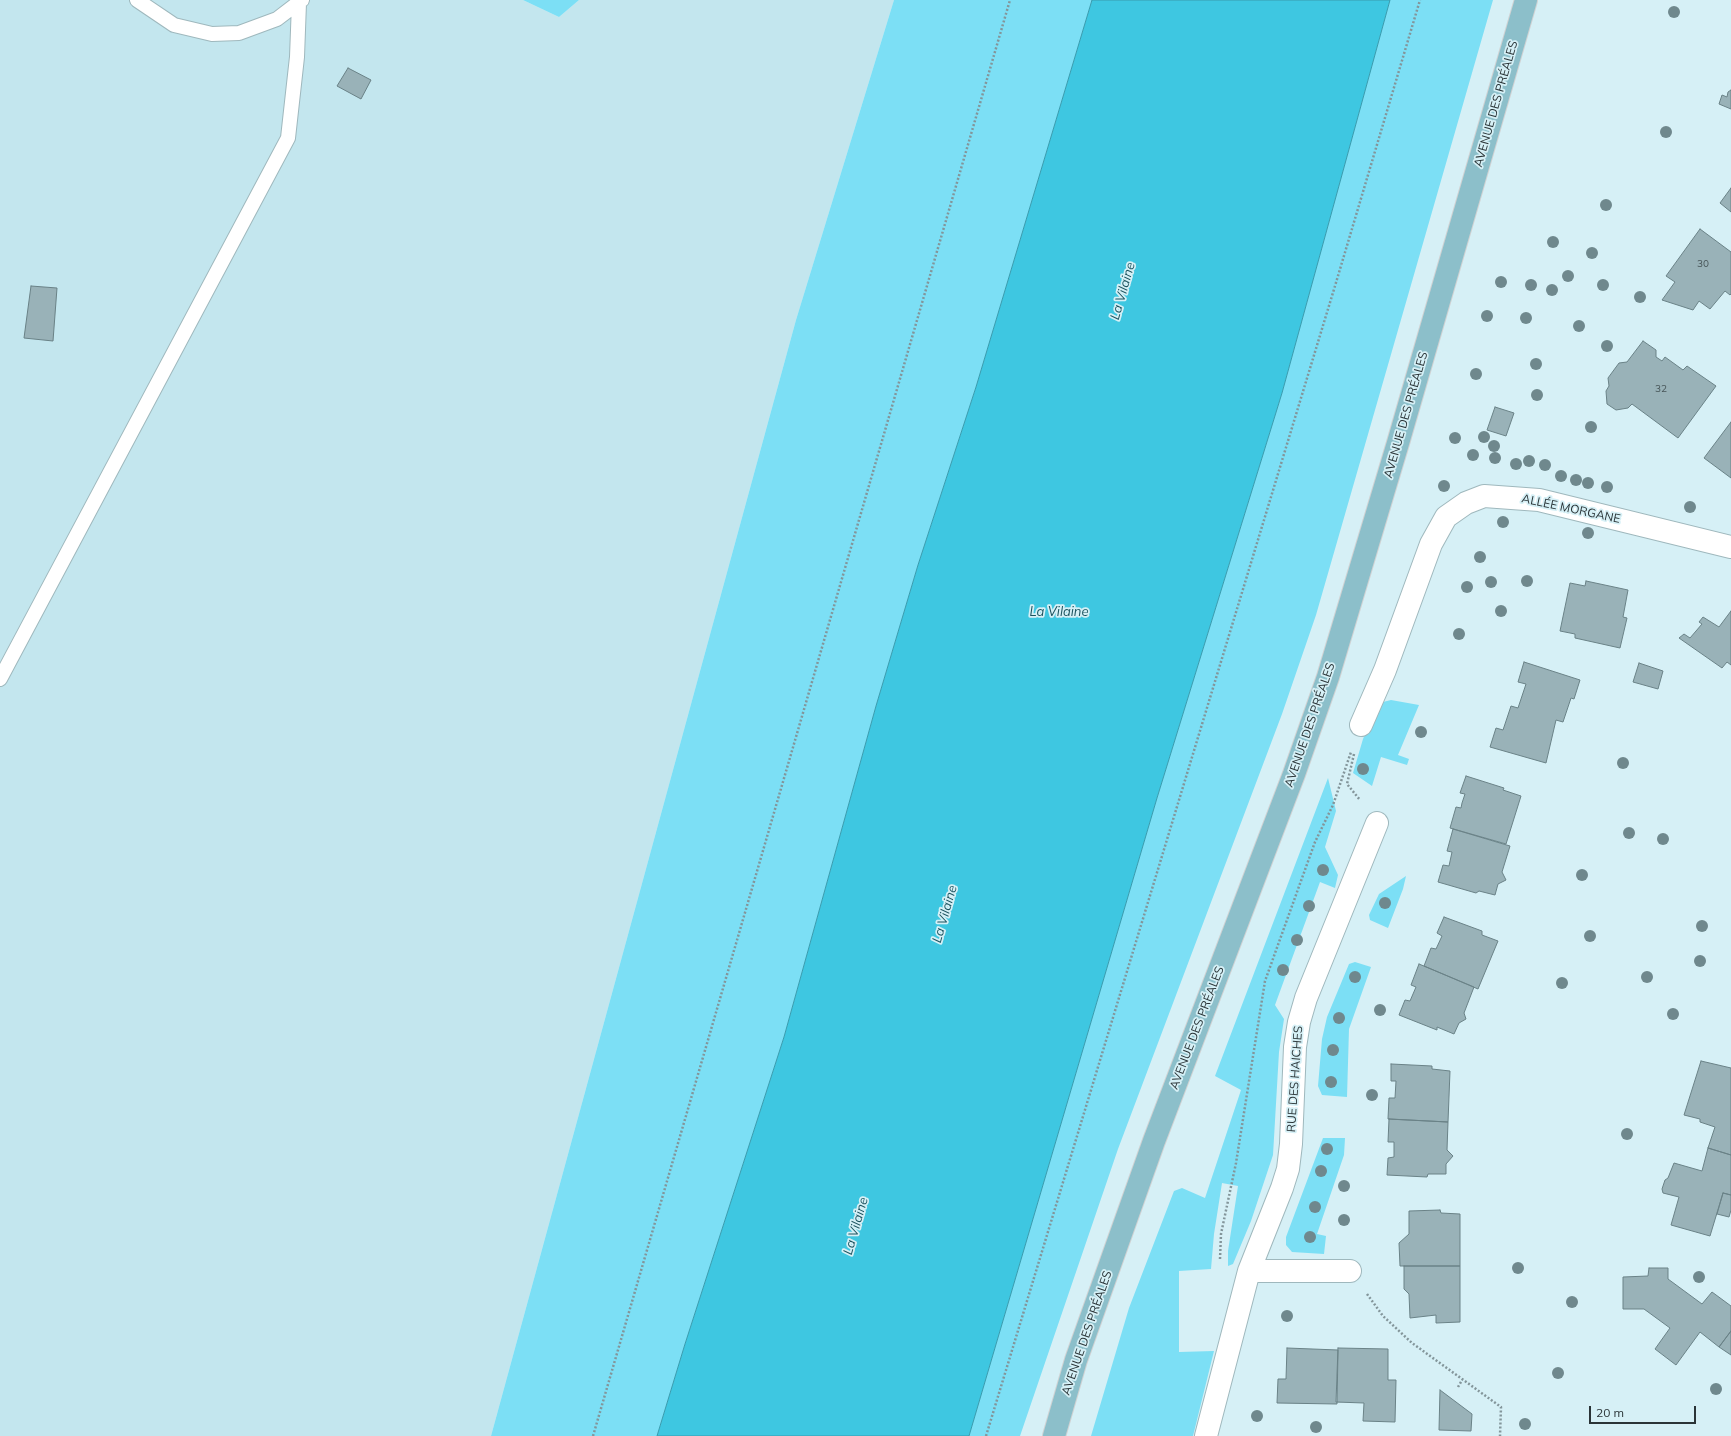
<!DOCTYPE html>
<meta charset="utf-8">
<style>
body{margin:0}
#map{position:relative;width:1731px;height:1436px;overflow:hidden;background:#d6f0f6;font-family:Mulish,sans-serif}
canvas{display:block}
.scale{position:absolute;left:1589px;top:1406px;width:107px;height:18px;box-sizing:border-box;border:2px solid #2a3437;border-top:0;padding-left:5px;font-size:12px;line-height:14px;white-space:nowrap;color:#2a3437;-webkit-text-stroke:3px #d6f0f6;paint-order:stroke}
</style>
<div id="map">
<canvas width="1731" height="1436"></canvas>
<div class="scale">20 m</div>
</div>
<script>
const ctx = document.querySelector('canvas').getContext('2d');
ctx.lineJoin = 'round';
function fillPath(path, color) {
  ctx.fillStyle = color;
  ctx.fill(path, 'evenodd');
}
function shape(rows) {
  const path = new Path2D();
  for (const r of rows) {
    path.moveTo(r[0], r[1]);
    for (let i = 2; i < r.length; i += 2) path.lineTo(r[i], r[i + 1]);
  }
  return path;
}
function stroke(path, color, width, dash) {
  ctx.strokeStyle = color;
  ctx.lineWidth = width;
  ctx.lineCap = dash ? 'butt' : 'round';
  ctx.setLineDash(dash || []);
  ctx.stroke(path);
}
function drawText(font, color, halo, rows, align = 'center') {
  ctx.font = font + ' Mulish,sans-serif';
  ctx.lineWidth = 3.5;
  ctx.setLineDash([]);
  ctx.textBaseline = 'middle';
  ctx.strokeStyle = halo;
  ctx.fillStyle = color;
  for (const [text, x, y, turn = 0] of rows) {
    ctx.save();
    ctx.translate(x, y);
    ctx.rotate((+turn || 0) * Math.PI / 180);
    ctx.textAlign = isNaN(turn) ? turn : align;
    if (halo) ctx.strokeText(text, 0, 0);
    ctx.fillText(text, 0, 0);
    ctx.restore();
  }
}
const built = shape([
 [0,0,523,0,559,17,579,0,894,0,796,320,491,1436,0,1436]
]);
const green = shape([
 [523,0,579,0,559,17],
 [894,0,1092,0,976,387,918,565,876,706,784,1037,685,1344,657,1436,491,1436,796,320],
 [1390,0,1493,0,1316,615,1282,714,1118,1149,1020,1436,969,1436,1157,798,1282,393],
 [1391,700,1419,705,1398,755,1409,759,1407,765,1381,757,1372,786,1353,773,1363,739,1379,703],
 [1328,778,1336,811,1325,847,1338,875,1335,888,1320,882,1275,1005,1284,1019,1279,1052,1273,1155,1251,1221,1233,1264,1228,1266,1228,1251,1238,1186,1222,1183,1214,1234,1211,1269,1179,1271,1179,1352,1214,1351,1193,1436,1091,1436,1129,1308,1174,1191,1182,1188,1205,1198,1241,1090,1215,1076],
 [1406,876,1403,889,1388,928,1370,920,1369,915,1379,894],
 [1355,962,1371,967,1349,1029,1347,1097,1322,1095,1318,1086,1322,1039,1327,1017,1349,964],
 [1323,1138,1345,1138,1344,1155,1317,1234,1326,1236,1324,1254,1292,1252,1286,1245,1286,1237]
]);
const water = shape([
 [1092,0,1390,0,1282,393,1157,798,969,1436,657,1436,685,1344,784,1037,876,706,918,565,976,387,1092,0]
]);
const building = shape([
 [348,68,371,80,361,99,337,86,348,68],
 [1731,90,1731,109,1719,104,1722,95,1727,97,1728,92,1731,90],
 [1731,188,1731,212,1720,203,1731,188],
 [1700,229,1731,252,1731,294,1730,295,1725,291,1710,309,1699,301,1693,310,1662,300,1675,282,1666,276,1700,229],
 [31,286,57,288,53,341,24,338,31,286],
 [1643,341,1656,350,1656,357,1662,361,1665,357,1683,370,1687,366,1716,386,1678,438,1632,404,1628,408,1616,410,1607,404,1606,391,1609,386,1608,378,1619,363,1627,362,1643,341],
 [1495,407,1514,413,1506,436,1487,430,1495,407],
 [1731,422,1731,478,1704,458,1731,422],
 [1586,581,1628,590,1623,617,1627,618,1620,648,1575,638,1575,634,1560,631,1570,583,1585,586,1586,581],
 [1731,611,1731,665,1727,662,1722,668,1679,638,1684,634,1690,638,1702,624,1699,622,1703,617,1719,627,1731,611],
 [1524,662,1580,680,1574,699,1571,698,1563,722,1556,720,1546,763,1490,747,1496,728,1503,730,1511,706,1518,708,1526,684,1518,682,1524,662],
 [1639,663,1663,671,1658,689,1633,682,1639,663],
 [1466,776,1504,788,1503,790,1521,796,1506,844,1450,828,1456,807,1461,808,1462,803,1465,794,1460,793,1466,776],
 [1453,829,1510,846,1502,872,1506,880,1498,884,1495,895,1479,891,1476,893,1438,882,1443,865,1449,866,1452,852,1447,851,1453,829],
 [1444,917,1482,931,1482,935,1498,941,1478,989,1424,966,1431,948,1436,949,1442,936,1437,933,1444,917],
 [1419,964,1474,987,1464,1013,1466,1019,1459,1023,1454,1034,1437,1027,1437,1030,1399,1015,1405,1000,1410,1001,1416,987,1411,985,1419,964],
 [1701,1061,1731,1068,1731,1155,1708,1148,1715,1127,1700,1122,1700,1119,1684,1115,1701,1061],
 [1391,1064,1432,1066,1432,1069,1450,1071,1448,1122,1388,1119,1389,1098,1395,1098,1396,1081,1391,1081,1391,1064],
 [1389,1119,1448,1122,1447,1150,1453,1156,1446,1164,1446,1174,1428,1174,1427,1177,1387,1175,1388,1158,1394,1157,1394,1142,1388,1142,1389,1119],
 [1708,1148,1731,1155,1731,1195,1723,1193,1710,1236,1671,1225,1679,1197,1663,1193,1662,1189,1665,1180,1668,1178,1674,1163,1702,1171,1708,1148],
 [1723,1193,1731,1195,1731,1210,1729,1217,1717,1214,1723,1193],
 [1440,1210,1441,1213,1460,1214,1460,1266,1400,1266,1399,1243,1409,1234,1409,1211,1440,1210],
 [1404,1266,1460,1266,1460,1322,1436,1323,1436,1315,1410,1318,1409,1294,1404,1289,1404,1266],
 [1649,1268,1668,1268,1668,1279,1702,1304,1712,1292,1731,1306,1731,1331,1719,1347,1700,1332,1676,1365,1655,1349,1670,1328,1644,1309,1623,1309,1623,1277,1648,1276,1649,1268],
 [1731,1331,1731,1355,1719,1347,1731,1331],
 [1287,1348,1338,1350,1337,1404,1277,1403,1278,1379,1286,1379,1287,1348],
 [1338,1348,1388,1349,1388,1380,1396,1380,1395,1422,1363,1421,1364,1403,1336,1402,1338,1348],
 [1440,1390,1472,1414,1471,1431,1439,1430,1440,1390]
]);
const path = shape([
 [1354,754,1347,784,1360,800],
 [1220,1259,1221,1234,1236,1163,1265,981,1315,842,1333,805,1351,752],
 [1367,1294,1383,1316,1412,1343,1501,1407,1500,1436],
 [1458,1387,1462,1380],
 [593,1436,1010,0],
 [986,1436,1335,286,1420,0]
]);
const lane = shape([
 [137,0,174,25,212,34,239,33,277,19,302,0],
 [0,679,288,138,297,57,299,3]
]);
const street = shape([
 [1361,725,1385,670,1431,544,1446,517,1466,503,1484,496,1539,500,1731,547],
 [1249,1271,1350,1271],
 [1206,1436,1249,1271,1282,1188,1288,1169,1291,1144,1295,1047,1299,1022,1306,998,1377,823]
]);
const primary = shape([
 [1054,1436,1076,1360,1154,1141,1294,774,1328,677,1398,443,1526,0]
]);
const trees = [
 [1674,12],
 [1666,132],
 [1606,205],
 [1553,242],
 [1592,253],
 [1568,276],
 [1501,282],
 [1531,285],
 [1603,285],
 [1552,290],
 [1640,297],
 [1487,316],
 [1526,318],
 [1579,326],
 [1607,346],
 [1536,364],
 [1476,374],
 [1537,395],
 [1591,427],
 [1484,437],
 [1455,438],
 [1494,446],
 [1473,455],
 [1495,458],
 [1529,461],
 [1516,464],
 [1545,465],
 [1561,476],
 [1576,480],
 [1588,483],
 [1444,486],
 [1607,487],
 [1690,507],
 [1503,522],
 [1588,533],
 [1480,557],
 [1527,581],
 [1491,582],
 [1467,587],
 [1501,611],
 [1459,634],
 [1421,732],
 [1623,763],
 [1363,769],
 [1629,833],
 [1663,839],
 [1323,870],
 [1582,875],
 [1385,903],
 [1309,906],
 [1702,926],
 [1590,936],
 [1297,940],
 [1700,961],
 [1283,970],
 [1355,977],
 [1647,977],
 [1562,983],
 [1380,1010],
 [1673,1014],
 [1339,1018],
 [1333,1050],
 [1331,1082],
 [1372,1095],
 [1627,1134],
 [1327,1149],
 [1321,1171],
 [1344,1186],
 [1315,1207],
 [1344,1220],
 [1310,1237],
 [1518,1268],
 [1699,1277],
 [1572,1302],
 [1287,1316],
 [1558,1373],
 [1716,1389],
 [1257,1416],
 [1525,1424],
 [1316,1427]
];
const numberNames = [
 ["30",1703,264],
 ["32",1661,389]
];
const streetNames = [
 ["AVENUE DES PRÉALES",1496,104,-74],
 ["AVENUE DES PRÉALES",1406,415,-74],
 ["ALLÉE MORGANE",1571,509,12],
 ["AVENUE DES PRÉALES",1310,725,-71],
 ["AVENUE DES PRÉALES",1197,1028,-69],
 ["RUE DES HAICHES",1295,1079,-86],
 ["AVENUE DES PRÉALES",1087,1333,-71]
];
const waterNames = [
 ["La Vilaine",1123,291,-74],
 ["La Vilaine",1059,612],
 ["La Vilaine",945,914,-74],
 ["La Vilaine",856,1226,-74]
];
fillPath(built, '#c3e6ee');
fillPath(green, '#7cdff5');
fillPath(water, '#3ec7e1');
stroke(water, '#389bae', 1);
fillPath(building, '#99b2b8');
stroke(building, '#6a8287', 1);
stroke(lane, '#9fb8bd', 16);
stroke(street, '#9fb8bd', 24);
stroke(primary, '#d0d2d3', 24);
stroke(path, '#83959a', 2.5, [2, 2]);
stroke(lane, '#fff', 14);
stroke(street, '#fff', 22);
stroke(primary, '#8cbfca', 22);
ctx.fillStyle = '#6f888d';
for (const [x, y] of trees) {
  ctx.beginPath();
  ctx.arc(x, y, 6, 0, 2 * Math.PI);
  ctx.fill();
}
drawText('10px', '#465457', null, numberNames);
drawText('12px', '#2a3437', '#d6f0f6', streetNames);
drawText('italic 13px', '#1c535f', '#d6f0f6', waterNames);
</script>
